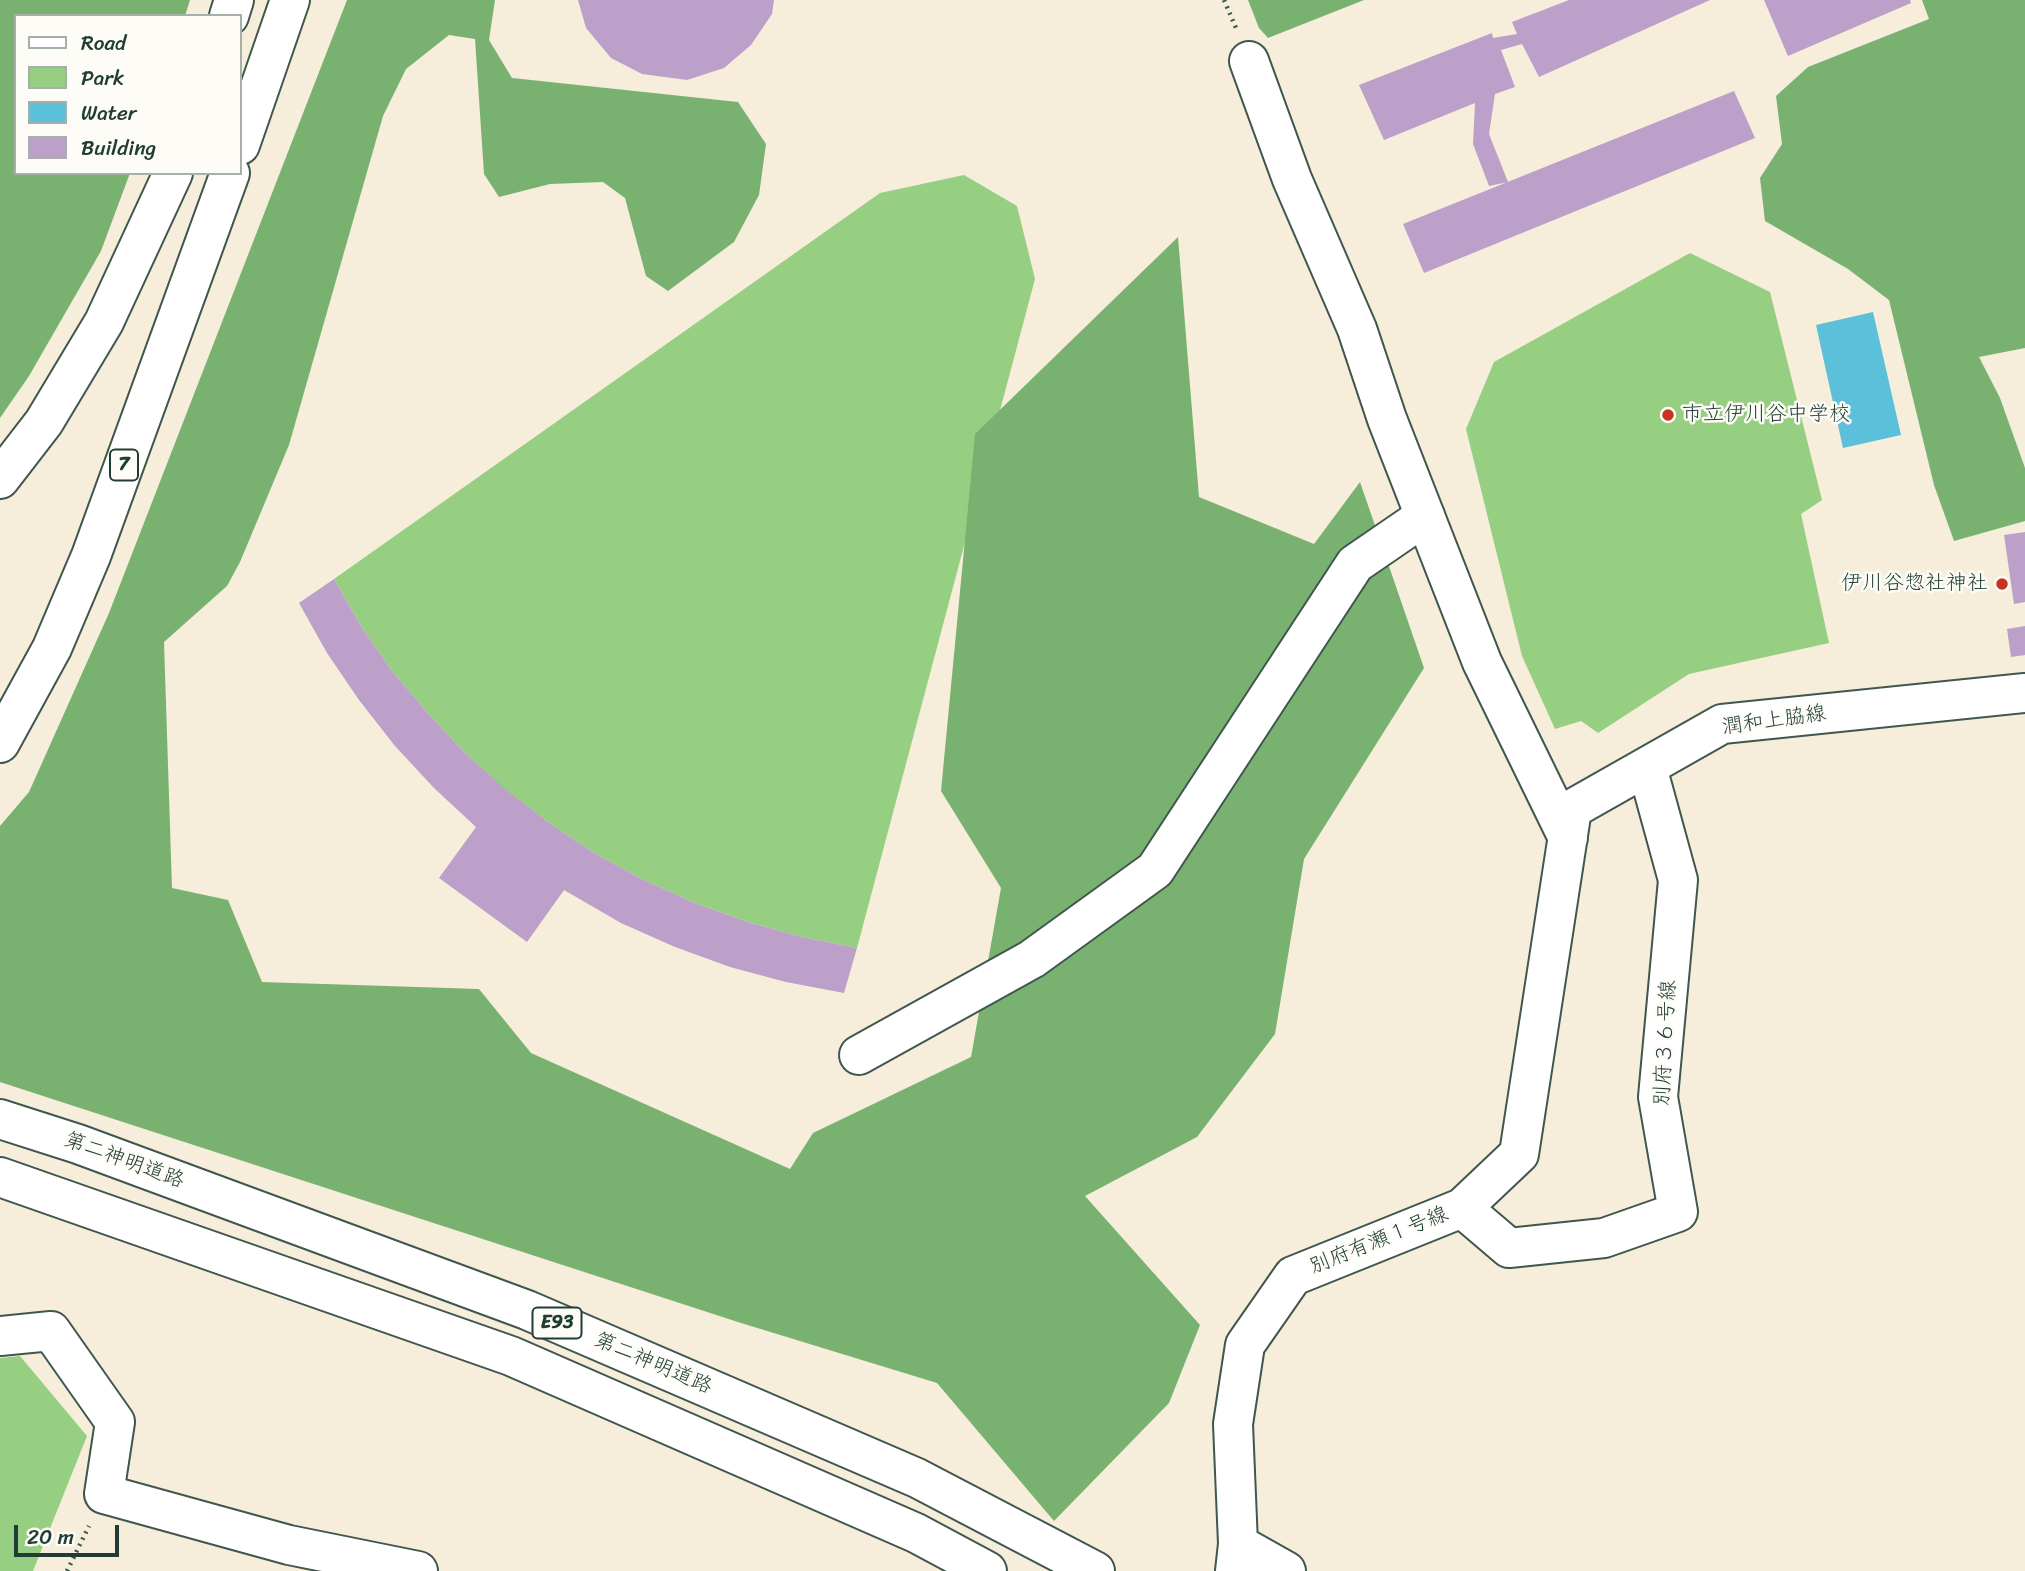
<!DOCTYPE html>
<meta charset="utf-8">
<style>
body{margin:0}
#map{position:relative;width:2025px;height:1571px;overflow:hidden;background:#f6edda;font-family:Sriracha,sans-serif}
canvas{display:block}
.legend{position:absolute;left:14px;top:14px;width:228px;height:161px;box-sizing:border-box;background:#fdfcf7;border:2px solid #a4b0a9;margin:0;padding:9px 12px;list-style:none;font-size:21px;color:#1f3d34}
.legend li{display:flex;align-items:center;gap:14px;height:35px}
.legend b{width:35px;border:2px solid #a4b0a9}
.scale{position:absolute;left:14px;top:1525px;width:105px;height:32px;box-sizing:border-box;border:4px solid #1f3d34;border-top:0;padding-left:9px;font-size:21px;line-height:24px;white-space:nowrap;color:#1f3d34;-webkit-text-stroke:5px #fdfcf7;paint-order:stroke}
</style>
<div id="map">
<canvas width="2025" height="1571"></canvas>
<ul class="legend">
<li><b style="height:9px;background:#fff"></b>Road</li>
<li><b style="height:19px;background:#97cf82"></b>Park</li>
<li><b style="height:19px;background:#5cc0da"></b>Water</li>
<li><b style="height:19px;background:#bca0c9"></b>Building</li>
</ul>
<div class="scale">20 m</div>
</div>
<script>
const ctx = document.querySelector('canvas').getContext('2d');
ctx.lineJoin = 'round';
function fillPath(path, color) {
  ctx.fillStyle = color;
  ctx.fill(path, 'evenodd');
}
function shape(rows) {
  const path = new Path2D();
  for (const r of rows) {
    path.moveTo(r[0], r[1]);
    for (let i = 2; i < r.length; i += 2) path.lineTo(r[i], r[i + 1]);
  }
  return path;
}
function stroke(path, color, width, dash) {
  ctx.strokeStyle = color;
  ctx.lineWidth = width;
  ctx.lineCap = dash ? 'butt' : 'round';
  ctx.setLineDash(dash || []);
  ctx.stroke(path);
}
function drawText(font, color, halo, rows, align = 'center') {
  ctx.font = font + ' Sriracha,"Klee One",sans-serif';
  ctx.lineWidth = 5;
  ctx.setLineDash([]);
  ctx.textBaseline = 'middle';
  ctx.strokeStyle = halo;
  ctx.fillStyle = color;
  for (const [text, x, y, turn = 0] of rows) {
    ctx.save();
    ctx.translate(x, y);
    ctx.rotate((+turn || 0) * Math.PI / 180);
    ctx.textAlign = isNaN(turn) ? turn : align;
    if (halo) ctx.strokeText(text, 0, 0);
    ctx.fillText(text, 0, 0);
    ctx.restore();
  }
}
const green = shape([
 [964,175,1017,206,1035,279,857,948,802,937,748,922,695,903,644,880,594,853,548,822,504,789,464,752,427,712,392,671,361,626,334,579,880,193],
 [1690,253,1770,292,1822,500,1801,514,1829,643,1689,674,1598,733,1581,721,1555,729,1522,656,1466,429,1494,362],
 [20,1356,87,1436,33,1571,0,1571,0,1358]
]);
const forest = shape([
 [0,0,190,0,185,16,16,16,16,173,130,173,101,251,29,376,0,418],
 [347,0,495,0,489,40,512,78,738,102,766,144,759,195,734,242,668,291,646,276,625,198,603,182,550,184,499,197,484,174,475,39,449,35,406,69,383,116,289,445,240,562,227,586,164,642,172,888,228,900,262,982,479,989,531,1053,790,1169,813,1133,971,1057,1001,888,941,791,975,434,1178,237,1199,497,1314,544,1360,482,1424,668,1304,859,1275,1034,1197,1137,1085,1196,1200,1325,1169,1403,1054,1521,937,1383,741,1323,0,1082,0,826,29,792,109,613],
 [1248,0,1364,0,1268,38,1259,28],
 [1922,0,2025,0,2025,348,1979,357,2000,398,2025,468,2025,521,1954,541,1934,485,1889,300,1848,269,1765,221,1760,178,1782,144,1776,96,1808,67,1929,19]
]);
const water = shape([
 [1873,312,1901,435,1843,448,1816,325]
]);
const building = shape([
 [578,0,774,0,772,14,751,45,724,68,687,80,642,74,611,58,586,28],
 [1569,0,1710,0,1539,77,1522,44,1501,50,1515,87,1495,94,1489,134,1508,182,1489,186,1473,144,1475,103,1384,140,1359,85,1492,33,1493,38,1517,34,1512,22],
 [1764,0,1910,0,1911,3,1788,56],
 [1734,91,1755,138,1424,273,1403,224],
 [2025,532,2025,602,2014,604,2004,535],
 [334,579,361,626,392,671,427,712,464,752,505,789,548,822,594,853,644,880,695,903,748,922,802,937,857,948,844,993,786,982,730,967,675,947,621,923,564,890,527,942,439,878,476,827,434,788,395,746,359,700,327,653,299,603],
 [2025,626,2025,655,2011,657,2007,629]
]);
const path = shape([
 [1224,0,1236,28],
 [67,1571,89,1526]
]);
const street = shape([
 [1249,61,1292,179,1357,329,1387,419,1482,662,1568,838],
 [1462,1208,1509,1248,1604,1238,1678,1212,1658,1097,1678,880,1647,767],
 [0,1336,51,1331,115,1422,104,1494,289,1545,418,1571],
 [1238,1544,1286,1571],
 [1235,1571,1238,1544,1233,1424,1245,1345,1293,1276,1462,1208,1519,1154,1572,809,1722,724,2025,693]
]);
const secondary = shape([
 [859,1055,1032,959,1155,870,1355,564,1425,516]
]);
const highway = shape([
 [229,16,234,0],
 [240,145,290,0],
 [0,479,44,422,104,322,173,173],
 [0,743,52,648,91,556,230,173],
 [0,1119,78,1144,527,1310,917,1478,1095,1571],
 [0,1177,511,1356,916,1533,987,1571]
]);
const markers = [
 [1668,415,7,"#c8321e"],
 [2002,584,7,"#c8321e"]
];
const shields = [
 [124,465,28],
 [557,1323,49]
];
const shieldNames = [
 ["7",124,465],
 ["E93",557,1323]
];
const poiNames = [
 ["市立伊川谷中学校",1682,415],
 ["伊川谷惣社神社",1988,584,"right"]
];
const streetNames = [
 ["潤和上脇線",1774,721,-8],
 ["別府３６号線",1666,1043,-87],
 ["第二神明道路",124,1161,20],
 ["別府有瀬１号線",1379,1241,-22],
 ["第二神明道路",653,1364,23]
];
fillPath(green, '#97cf82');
fillPath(forest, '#79b270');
fillPath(water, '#5cc0da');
fillPath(building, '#bca0c9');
stroke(street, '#3f574d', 42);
stroke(secondary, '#3f574d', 42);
stroke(highway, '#3f574d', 42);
stroke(path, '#3f574d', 4.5, [2, 5]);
stroke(street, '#fff', 38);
stroke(secondary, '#fff', 38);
stroke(highway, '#fff', 38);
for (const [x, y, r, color] of markers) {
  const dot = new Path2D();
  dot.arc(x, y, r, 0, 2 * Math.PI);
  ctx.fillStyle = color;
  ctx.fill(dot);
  stroke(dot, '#fdfcf7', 2.5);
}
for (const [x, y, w] of shields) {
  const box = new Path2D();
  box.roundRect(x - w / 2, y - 15.5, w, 31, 5);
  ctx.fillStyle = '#fdfcf7';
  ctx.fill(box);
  stroke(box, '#1f3d34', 2);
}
drawText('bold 19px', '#1f3d34', null, shieldNames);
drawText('21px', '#1f3d34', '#fdfcf7', poiNames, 'left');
drawText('21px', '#1f3d34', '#fdfcf7', streetNames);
</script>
